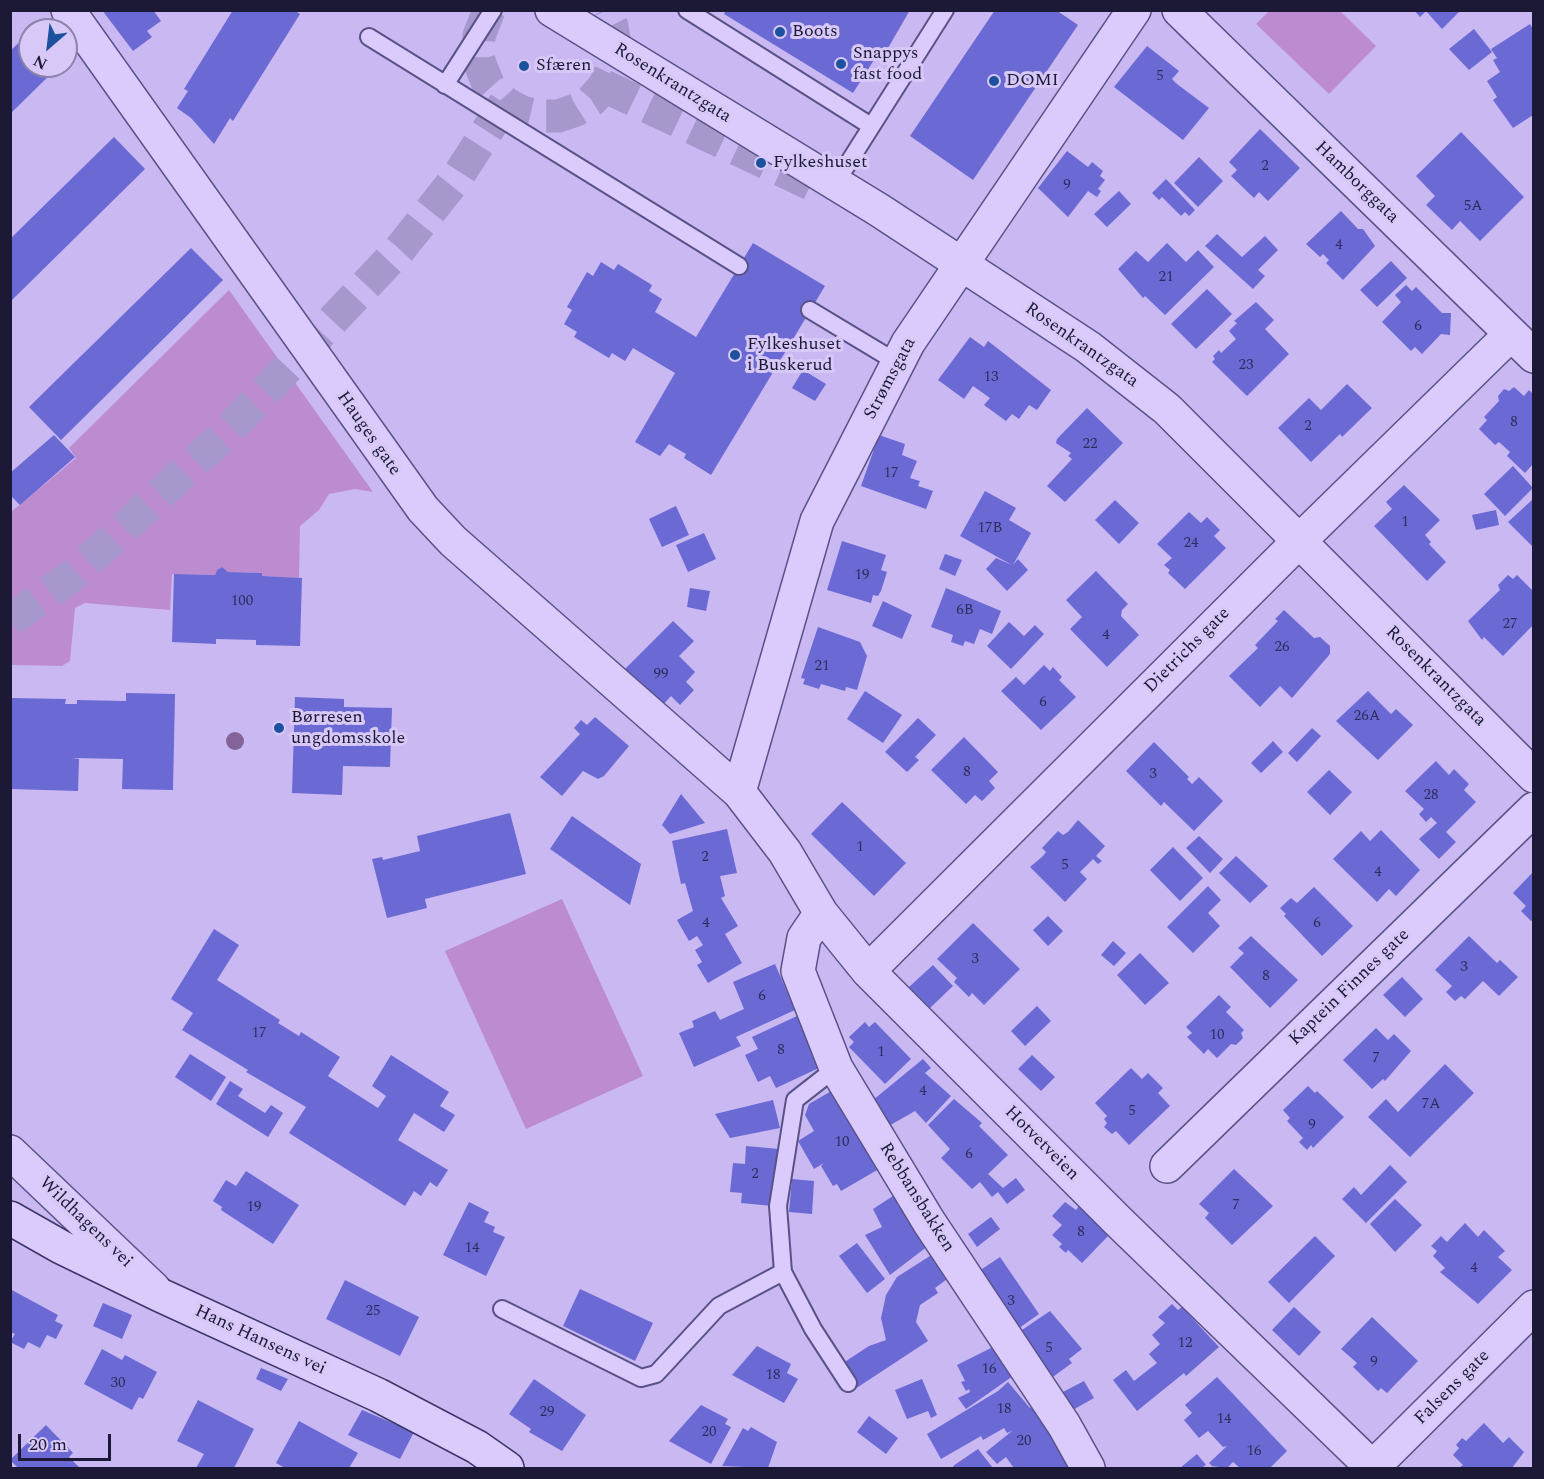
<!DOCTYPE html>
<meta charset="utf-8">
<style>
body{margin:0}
#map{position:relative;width:1544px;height:1479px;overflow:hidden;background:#c9b8f2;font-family:Spectral,serif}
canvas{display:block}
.frame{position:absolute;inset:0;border:12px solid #1b1936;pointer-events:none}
.north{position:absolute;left:18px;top:18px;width:60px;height:60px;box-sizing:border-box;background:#d7c8f8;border:2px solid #8c82aa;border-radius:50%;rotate:208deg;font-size:16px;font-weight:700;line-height:24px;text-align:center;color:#1b1936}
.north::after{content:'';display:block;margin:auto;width:21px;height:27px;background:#1c519d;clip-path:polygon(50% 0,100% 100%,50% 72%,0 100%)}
.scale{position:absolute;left:18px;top:1434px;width:93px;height:27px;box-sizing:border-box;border:3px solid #1b1936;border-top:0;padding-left:8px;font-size:18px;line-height:21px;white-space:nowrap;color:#1b1936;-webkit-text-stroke:4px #d7c8f8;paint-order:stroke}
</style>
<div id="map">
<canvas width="1544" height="1479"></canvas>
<div class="frame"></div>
<div class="north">N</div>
<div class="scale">20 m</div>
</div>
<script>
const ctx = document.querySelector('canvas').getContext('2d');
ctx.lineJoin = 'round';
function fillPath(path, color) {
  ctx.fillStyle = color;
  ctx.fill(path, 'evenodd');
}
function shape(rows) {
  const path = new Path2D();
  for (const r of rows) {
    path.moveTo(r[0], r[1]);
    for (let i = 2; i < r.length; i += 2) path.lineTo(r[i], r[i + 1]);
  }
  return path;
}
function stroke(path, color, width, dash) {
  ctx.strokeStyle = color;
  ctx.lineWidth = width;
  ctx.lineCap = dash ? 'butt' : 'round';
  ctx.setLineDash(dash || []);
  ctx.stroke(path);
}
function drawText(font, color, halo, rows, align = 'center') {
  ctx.font = font + ' Spectral,serif';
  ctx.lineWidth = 6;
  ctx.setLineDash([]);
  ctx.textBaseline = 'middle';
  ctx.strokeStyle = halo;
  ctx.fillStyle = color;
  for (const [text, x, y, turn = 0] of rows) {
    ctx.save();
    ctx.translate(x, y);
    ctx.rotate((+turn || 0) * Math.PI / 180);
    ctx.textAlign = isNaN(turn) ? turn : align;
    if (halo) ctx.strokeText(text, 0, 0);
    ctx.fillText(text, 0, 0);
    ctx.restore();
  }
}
const green = shape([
 [1269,11,1340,11,1376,46,1329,94,1256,24],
 [229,290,373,492,355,489,329,494,319,510,300,526,299,578,262,576,262,573,228,572,222,567,217,570,215,575,172,574,170,610,85,603,75,608,70,661,62,666,11,665,11,512,76,458,69,448],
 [562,899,643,1076,526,1129,445,951]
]);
const building = shape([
 [102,10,153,10,161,21,147,31,152,37,133,51],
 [233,10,294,10,300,14,233,121,230,118,214,144,191,118,177,108,188,91,184,89],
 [726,10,910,10,884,55,879,52,853,93,724,14],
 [995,10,1056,10,1078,25,973,180,910,136],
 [1414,10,1461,10,1442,29,1426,11,1420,17],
 [1530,24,1533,29,1533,115,1513,128,1493,100,1497,97,1487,81,1500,72,1493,60,1497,58,1491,49],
 [1474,29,1492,52,1469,70,1449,49],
 [30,32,30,66,59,66,10,114,10,51],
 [1147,46,1179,71,1172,79,1177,84,1209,108,1183,140,1114,87],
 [1260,129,1300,168,1268,201,1259,192,1254,198,1231,176,1237,170,1229,162],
 [1461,132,1524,197,1480,241,1460,221,1452,230,1426,205,1435,196,1416,176],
 [114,137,145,169,10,302,10,239],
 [1067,151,1088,167,1092,162,1103,171,1100,176,1105,180,1098,189,1101,191,1097,197,1088,191,1068,217,1038,188],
 [1199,157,1223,181,1198,207,1174,183],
 [1166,179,1195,210,1189,216,1185,212,1181,216,1162,197,1159,200,1152,193],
 [1119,191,1131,204,1107,227,1094,214],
 [1341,211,1358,229,1363,229,1375,246,1343,280,1326,263,1329,260,1323,254,1320,257,1306,244],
 [1217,234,1242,257,1265,236,1278,250,1258,270,1265,276,1253,289,1205,246],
 [753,243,825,286,711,475,684,458,686,454,669,444,660,456,635,442,675,373,633,348,625,361,612,353,609,358,574,337,577,332,564,324,572,310,567,307,587,272,593,276,601,262,614,270,618,264,652,285,649,291,662,299,655,312,696,337],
 [1167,243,1186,262,1198,250,1214,267,1165,315,1145,296,1143,298,1118,269,1136,251,1148,262],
 [191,248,223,280,61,440,29,407],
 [1391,261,1407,278,1377,307,1360,290],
 [1406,285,1412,291,1416,287,1442,313,1451,313,1450,335,1441,334,1422,354,1415,347,1411,351,1382,322,1401,302,1395,295],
 [1207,289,1232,314,1196,349,1171,324],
 [1256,302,1274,320,1265,329,1289,354,1247,396,1212,362,1215,359,1213,356,1219,350,1221,353,1236,339,1229,331,1237,323,1234,321],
 [970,337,984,347,988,341,1051,390,1037,410,1029,405,1019,419,1012,414,1006,421,984,405,990,398,973,386,964,399,938,380],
 [803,370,826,384,815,401,792,388],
 [1347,384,1372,408,1342,437,1340,434,1311,462,1278,428,1309,398,1321,410],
 [1514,387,1524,396,1529,390,1533,394,1533,464,1525,473,1507,456,1510,452,1499,442,1495,445,1479,429,1487,420,1484,417,1499,401,1498,396,1504,389,1509,391],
 [1087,408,1123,443,1065,502,1047,486,1072,459,1068,456,1071,453,1056,443,1057,439],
 [54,435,75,457,20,505,10,495,10,473],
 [879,435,905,444,902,455,917,461,910,478,920,481,918,486,933,491,926,509,861,486],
 [1513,466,1533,488,1505,516,1484,494],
 [1404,485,1440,520,1425,535,1431,542,1429,544,1446,562,1427,581,1374,526,1392,509,1386,502],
 [985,491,1016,508,1009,520,1031,533,1013,565,1018,559,1028,570,1007,591,986,569,996,558,1012,565,960,536],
 [1115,500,1139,523,1119,544,1095,520],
 [1532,500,1533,545,1532,546,1508,522],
 [676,506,689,535,662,547,649,519],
 [1496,510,1499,525,1476,530,1472,515],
 [1189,512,1201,523,1207,517,1220,530,1214,536,1226,548,1185,589,1168,573,1170,570,1164,565,1172,558,1157,544],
 [704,533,716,559,688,572,676,545],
 [842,541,886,555,881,570,887,572,881,591,878,596,873,595,871,603,827,590],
 [945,554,962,560,955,576,939,569],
 [222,567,228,572,262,573,262,576,302,578,300,646,256,645,256,640,216,639,216,644,172,642,174,574,215,575,217,570],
 [1096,571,1128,604,1122,610,1121,616,1139,635,1107,667,1070,629,1082,617,1066,600],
 [1508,575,1513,579,1517,575,1533,591,1533,625,1503,656,1484,637,1482,640,1468,621,1500,590,1498,585],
 [690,588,710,591,706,611,687,607],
 [946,588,1001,611,992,634,980,629,974,644,965,641,963,646,951,642,953,635,931,627],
 [883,601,912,615,902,639,872,626],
 [1284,610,1314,638,1320,637,1330,646,1330,654,1292,698,1280,686,1260,707,1229,676,1258,648,1255,645,1278,621,1275,619],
 [673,621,694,641,679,656,695,672,686,682,694,690,680,705,671,696,662,706,625,669],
 [1009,622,1024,636,1035,625,1044,634,1011,669,987,646],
 [818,627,860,642,867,656,857,690,846,687,845,691,821,684,819,689,803,684,805,679,801,678],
 [1044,665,1050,671,1053,667,1062,677,1059,680,1076,697,1041,730,1001,691,1016,677,1024,685],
 [865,691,902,715,883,743,847,719],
 [1368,691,1391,714,1396,709,1413,725,1378,760,1336,721],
 [126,693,175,694,173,790,122,789,123,759,72,758,79,759,78,791,10,789,10,698,66,699,65,704,77,704,77,700,126,701],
 [295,697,344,699,344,707,392,708,390,767,343,766,342,795,292,793],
 [595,717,629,746,604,776,598,779,583,771,562,796,540,777,580,734,574,728,581,720,587,725],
 [918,718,936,735,915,757,919,760,907,772,885,752],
 [1312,728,1321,736,1297,762,1288,753],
 [964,737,998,772,989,781,995,788,982,801,975,795,966,804,931,770],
 [1273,741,1283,752,1261,773,1251,763],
 [1154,742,1189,777,1187,779,1192,784,1199,777,1223,801,1194,831,1164,802,1161,806,1126,771],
 [1436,761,1449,775,1454,769,1469,784,1464,790,1476,802,1446,832,1456,842,1439,859,1419,839,1437,823,1431,817,1426,822,1419,814,1424,809,1405,791],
 [1329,770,1352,792,1330,815,1307,792],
 [681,794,705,823,670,834,662,825],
 [842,802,906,863,874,896,811,834],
 [510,813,526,874,425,899,427,908,387,918,372,859,382,857,383,860,420,851,417,836],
 [572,816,641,864,630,905,550,849],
 [1078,820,1105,846,1096,856,1102,861,1098,864,1093,859,1080,872,1087,879,1065,902,1030,867,1043,856,1046,852,1042,848,1058,831,1063,835,1068,832],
 [727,829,737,873,720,876,725,896,721,898,738,926,725,934,742,963,708,983,697,965,702,962,695,950,703,945,697,936,689,941,677,920,693,911,685,883,681,884,672,841],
 [1381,830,1420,870,1396,896,1389,889,1377,902,1333,859,1361,831,1370,841],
 [1199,836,1223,859,1210,873,1186,848],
 [1173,847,1203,878,1180,901,1150,870],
 [1236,856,1268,886,1250,903,1219,873],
 [1533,872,1533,919,1531,921,1521,911,1526,906,1513,893],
 [1208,886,1221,900,1208,913,1220,926,1193,953,1167,927],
 [1314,887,1353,926,1322,956,1284,916,1286,914,1280,908,1291,898,1297,903],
 [1048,916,1063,931,1048,946,1033,930],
 [973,923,1020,969,984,1005,972,993,969,997,954,982,957,978,937,959],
 [214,929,239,945,217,980,280,1020,278,1023,299,1036,301,1032,340,1057,328,1076,378,1108,386,1096,372,1086,391,1055,449,1092,440,1106,455,1115,444,1132,414,1113,398,1140,448,1170,437,1187,430,1182,421,1196,414,1191,405,1206,289,1133,306,1107,246,1072,248,1070,182,1030,193,1013,171,999],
 [1251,936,1298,980,1270,1008,1230,967,1244,953,1238,948],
 [1469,936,1497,963,1500,960,1518,977,1499,996,1483,981,1465,999,1461,996,1455,1001,1446,992,1452,986,1435,970],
 [1113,941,1126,953,1114,966,1101,955],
 [1140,953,1169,983,1145,1005,1117,975],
 [775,964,795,1010,736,1037,741,1046,694,1067,679,1033,694,1027,692,1021,715,1011,720,1020,744,1009,733,982],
 [933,965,953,986,930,1008,909,987],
 [1402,977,1423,999,1405,1017,1383,995],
 [1219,995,1231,1007,1226,1012,1244,1030,1241,1033,1243,1038,1236,1045,1231,1044,1217,1058,1208,1049,1204,1054,1187,1037,1192,1033,1186,1027],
 [1037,1006,1051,1021,1025,1046,1011,1031],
 [797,1016,821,1067,776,1088,770,1076,758,1082,745,1055,758,1049,752,1037],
 [865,1022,869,1027,875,1022,911,1059,885,1084,849,1047,854,1042,849,1037],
 [1376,1028,1388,1040,1394,1034,1411,1051,1385,1081,1383,1079,1372,1089,1343,1060],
 [190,1054,226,1077,211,1101,175,1077],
 [1032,1055,1055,1077,1041,1091,1018,1069],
 [923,1059,931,1068,925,1073,951,1096,926,1123,915,1111,887,1127,873,1100],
 [1445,1064,1474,1093,1410,1157,1368,1117,1386,1099,1398,1112],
 [1131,1068,1142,1079,1148,1073,1163,1088,1158,1093,1170,1106,1129,1145,1116,1131,1112,1134,1104,1127,1107,1123,1104,1119,1107,1116,1095,1103],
 [230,1081,243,1089,238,1096,265,1113,271,1105,283,1113,268,1137,216,1104],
 [1308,1086,1315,1093,1317,1091,1344,1117,1313,1148,1311,1145,1307,1150,1299,1142,1303,1138,1287,1121,1290,1118,1283,1110],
 [833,1090,879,1169,841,1191,837,1184,833,1186,821,1166,824,1163,814,1169,798,1141,814,1131,805,1115,809,1104],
 [954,1099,982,1123,979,1126,1008,1155,988,1174,1003,1188,1016,1178,1025,1190,1007,1204,998,1192,992,1197,980,1182,972,1189,941,1158,950,1149,928,1125],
 [773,1100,780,1128,730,1138,715,1114],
 [746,1146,779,1149,773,1206,741,1203,742,1193,730,1192,733,1163,745,1164],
 [1390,1165,1407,1182,1366,1223,1342,1199,1354,1187,1361,1195],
 [1234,1169,1273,1206,1232,1245,1205,1218,1209,1213,1199,1204],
 [246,1171,299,1205,273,1244,221,1210,222,1207,213,1201,226,1180,236,1186],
 [792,1179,814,1181,812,1214,789,1212],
 [893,1196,899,1207,902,1205,928,1246,890,1275,865,1235,882,1227,873,1209],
 [1395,1199,1422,1225,1395,1252,1370,1224],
 [469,1202,489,1212,484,1222,495,1227,493,1232,505,1237,486,1276,443,1255],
 [1065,1202,1076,1210,1079,1206,1110,1234,1082,1263,1068,1250,1066,1253,1059,1247,1062,1244,1052,1235,1062,1225,1052,1216],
 [991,1217,1000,1229,977,1247,968,1234],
 [1465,1223,1478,1237,1484,1230,1505,1251,1498,1257,1512,1270,1478,1304,1440,1272,1445,1268,1433,1256,1437,1251,1431,1246,1441,1236,1447,1242],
 [1315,1236,1335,1256,1289,1303,1268,1282],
 [857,1243,885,1279,867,1293,839,1256],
 [933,1254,950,1277,935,1288,938,1293,920,1305,916,1322,928,1341,855,1389,840,1365,869,1346,886,1340,881,1318,886,1295,897,1277],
 [1000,1257,1039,1314,1015,1331,976,1273],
 [345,1280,419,1317,400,1356,326,1319],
 [10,1289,58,1315,55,1321,63,1325,56,1339,47,1335,40,1348,28,1342,24,1349,10,1342,15,1334,10,1332],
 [580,1289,653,1323,635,1361,563,1326],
 [103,1303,132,1315,122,1339,93,1326],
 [1172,1304,1178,1310,1182,1307,1219,1347,1186,1376,1184,1373,1137,1411,1113,1380,1126,1370,1134,1381,1157,1363,1149,1354,1160,1344,1152,1335,1165,1323,1158,1317],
 [1294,1307,1321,1332,1299,1356,1272,1330],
 [1050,1311,1082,1349,1069,1359,1072,1363,1050,1379,1016,1334],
 [1372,1317,1418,1361,1387,1393,1381,1388,1378,1391,1353,1367,1357,1363,1341,1349],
 [997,1345,1013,1376,966,1409,958,1398,970,1392,969,1389,966,1391,961,1382,965,1381,957,1365],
 [757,1346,791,1364,787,1373,798,1379,784,1403,732,1375],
 [102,1349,122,1360,125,1355,157,1372,143,1399,139,1397,132,1410,84,1384],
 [261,1368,288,1379,281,1391,256,1379],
 [1217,1377,1287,1451,1270,1468,1240,1468,1233,1462,1227,1468,1212,1466,1209,1463,1227,1446,1223,1447,1208,1431,1199,1438,1184,1420,1192,1413,1185,1405],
 [534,1379,586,1415,562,1451,529,1432,531,1429,509,1414],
 [922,1379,937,1415,931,1418,928,1411,907,1419,895,1390],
 [1084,1381,1094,1398,1071,1411,1061,1393],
 [1008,1382,1030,1408,1034,1405,1076,1468,1009,1468,1013,1467,1006,1457,997,1464,986,1452,1012,1431,1007,1433,1004,1428,983,1440,981,1436,941,1459,927,1434,998,1391],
 [198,1400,254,1429,234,1468,196,1468,204,1454,177,1441],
 [701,1405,728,1419,725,1424,731,1427,711,1464,669,1441],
 [362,1410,414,1432,400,1459,348,1435],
 [869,1416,898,1438,886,1454,857,1432],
 [299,1421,358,1453,349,1468,285,1468,276,1463],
 [1484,1423,1503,1443,1509,1437,1524,1452,1512,1468,1459,1468,1463,1465,1453,1455,1459,1448,1456,1445,1462,1438,1466,1441],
 [46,1425,73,1453,69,1457,80,1468,18,1468,10,1460],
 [751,1427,777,1442,768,1468,722,1466,743,1428,748,1431],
 [978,1449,993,1468,954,1468,953,1466],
 [1197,1454,1206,1465,1201,1468,1180,1468]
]);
const primaryTunnel = shape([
 [489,10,479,36,479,61,488,84,505,103,522,112,539,116,558,116,576,110,592,100,604,86,613,67,615,46,612,26,604,10],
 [604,86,819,188],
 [10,620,73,575,225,434,400,249,458,176,505,103]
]);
const service = shape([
 [687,10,871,126],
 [369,37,739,266],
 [445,85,493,10],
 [835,184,945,10],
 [810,310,898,363],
 [836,1068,795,1100,778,1206,783,1272,813,1329,848,1383],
 [502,1309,641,1378,656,1374,719,1306,783,1272]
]);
const minor = shape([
 [68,10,423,509,453,541,739,792,785,852,821,913,868,971,1118,1221,1373,1468],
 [1179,10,1534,356],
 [739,792,817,521,908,343,1134,10],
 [821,913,804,938,798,971,836,1068,929,1222,1064,1425,1088,1468],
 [868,971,1287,553,1511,334],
 [10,1152,154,1289],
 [1167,1166,1534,809],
 [1372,1468,1534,1307]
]);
const tertiary = shape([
 [552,10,879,210,1088,347,1167,409,1534,776]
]);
const secondary = shape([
 [10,1218,61,1247,160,1295,378,1395,477,1447,507,1468]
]);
const trees = [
 [235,741]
];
const markers = [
 [780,32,6,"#1c519d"],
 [841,64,6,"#1c519d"],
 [524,66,6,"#1c519d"],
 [994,81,6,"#1c519d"],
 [761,163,6,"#1c519d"],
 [735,355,6,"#1c519d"],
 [279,728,6,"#1c519d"]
];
const numberNames = [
 ["5",1160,77],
 ["2",1265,167],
 ["9",1067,186],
 ["5A",1473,207],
 ["4",1339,246],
 ["21",1166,278],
 ["6",1418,327],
 ["23",1246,366],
 ["13",991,378],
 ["8",1514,423],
 ["2",1308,427],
 ["22",1090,445],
 ["17",891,474],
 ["1",1405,523],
 ["17B",990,529],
 ["24",1191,544],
 ["19",862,576],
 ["100",242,602],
 ["6B",965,611],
 ["27",1510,625],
 ["4",1106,636],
 ["26",1282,648],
 ["21",822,667],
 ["99",661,675],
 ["6",1043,703],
 ["26A",1367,717],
 ["8",967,773],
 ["3",1153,775],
 ["28",1431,796],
 ["1",860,848],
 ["2",705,858],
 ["5",1065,866],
 ["4",1378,873],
 ["4",706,924],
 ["6",1317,924],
 ["3",975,960],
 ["3",1464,968],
 ["8",1266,977],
 ["6",762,997],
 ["17",259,1034],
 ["10",1217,1036],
 ["8",781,1051],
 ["1",881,1053],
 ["7",1376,1059],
 ["4",923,1092],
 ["7A",1431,1105],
 ["5",1132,1112],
 ["9",1312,1126],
 ["10",842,1143],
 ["6",969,1155],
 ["2",755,1175],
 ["7",1236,1206],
 ["19",254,1208],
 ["8",1081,1233],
 ["14",472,1249],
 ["4",1474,1269],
 ["3",1011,1302],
 ["25",373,1312],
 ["12",1185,1344],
 ["5",1049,1349],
 ["9",1374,1363],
 ["16",989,1370],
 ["18",773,1376],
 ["30",118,1384],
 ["18",1004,1410],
 ["29",547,1413],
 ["14",1224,1420],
 ["20",709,1433],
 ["20",1024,1442],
 ["16",1254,1452]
];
const poiNames = [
 ["Boots",792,32],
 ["Snappys",853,54],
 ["fast food",853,75],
 ["Sfæren",536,66],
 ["DOMI",1006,81],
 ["Fylkeshuset",773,163],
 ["Fylkeshuset",747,345],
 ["i Buskerud",747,366],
 ["Børresen",291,718],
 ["ungdomsskole",291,739]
];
const streetNames = [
 ["Rosenkrantzgata",672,84,32],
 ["Hamborggata",1356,183,44],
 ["Rosenkrantzgata",1081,346,35],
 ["Strømsgata",891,379,-62],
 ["Hauges gate",368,434,55],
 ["Dietrichs gate",1188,651,-45],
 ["Rosenkrantzgata",1435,677,45],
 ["Kaptein Finnes gate",1350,988,-44],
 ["Hotvetveien",1041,1144,45],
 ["Rebbansbakken",916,1198,58],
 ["Wildhagens vei",85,1223,44],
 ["Hans Hansens vei",260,1341,25],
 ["Falsens gate",1453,1388,-45]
];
fillPath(green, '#bd8cd0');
fillPath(building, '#6b6ad4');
stroke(primaryTunnel, '#a698cc', 33, [33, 16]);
stroke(service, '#595289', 20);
stroke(minor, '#595289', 36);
stroke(tertiary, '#595289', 36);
stroke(secondary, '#3b356a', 36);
stroke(service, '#dacbfc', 16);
stroke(minor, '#dacbfc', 33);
stroke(tertiary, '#dacbfc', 33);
stroke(secondary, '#dacbfc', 33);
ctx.fillStyle = '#84639b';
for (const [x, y] of trees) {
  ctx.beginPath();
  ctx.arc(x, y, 9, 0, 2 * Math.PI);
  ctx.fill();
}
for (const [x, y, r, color] of markers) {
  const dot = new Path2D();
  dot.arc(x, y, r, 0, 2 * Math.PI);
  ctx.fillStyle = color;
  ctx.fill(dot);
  stroke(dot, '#d7c8f8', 2);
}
drawText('15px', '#2f2d5e', null, numberNames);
drawText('18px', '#1b1936', '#d7c8f8', poiNames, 'left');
drawText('18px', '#1b1936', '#d7c8f8', streetNames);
</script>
